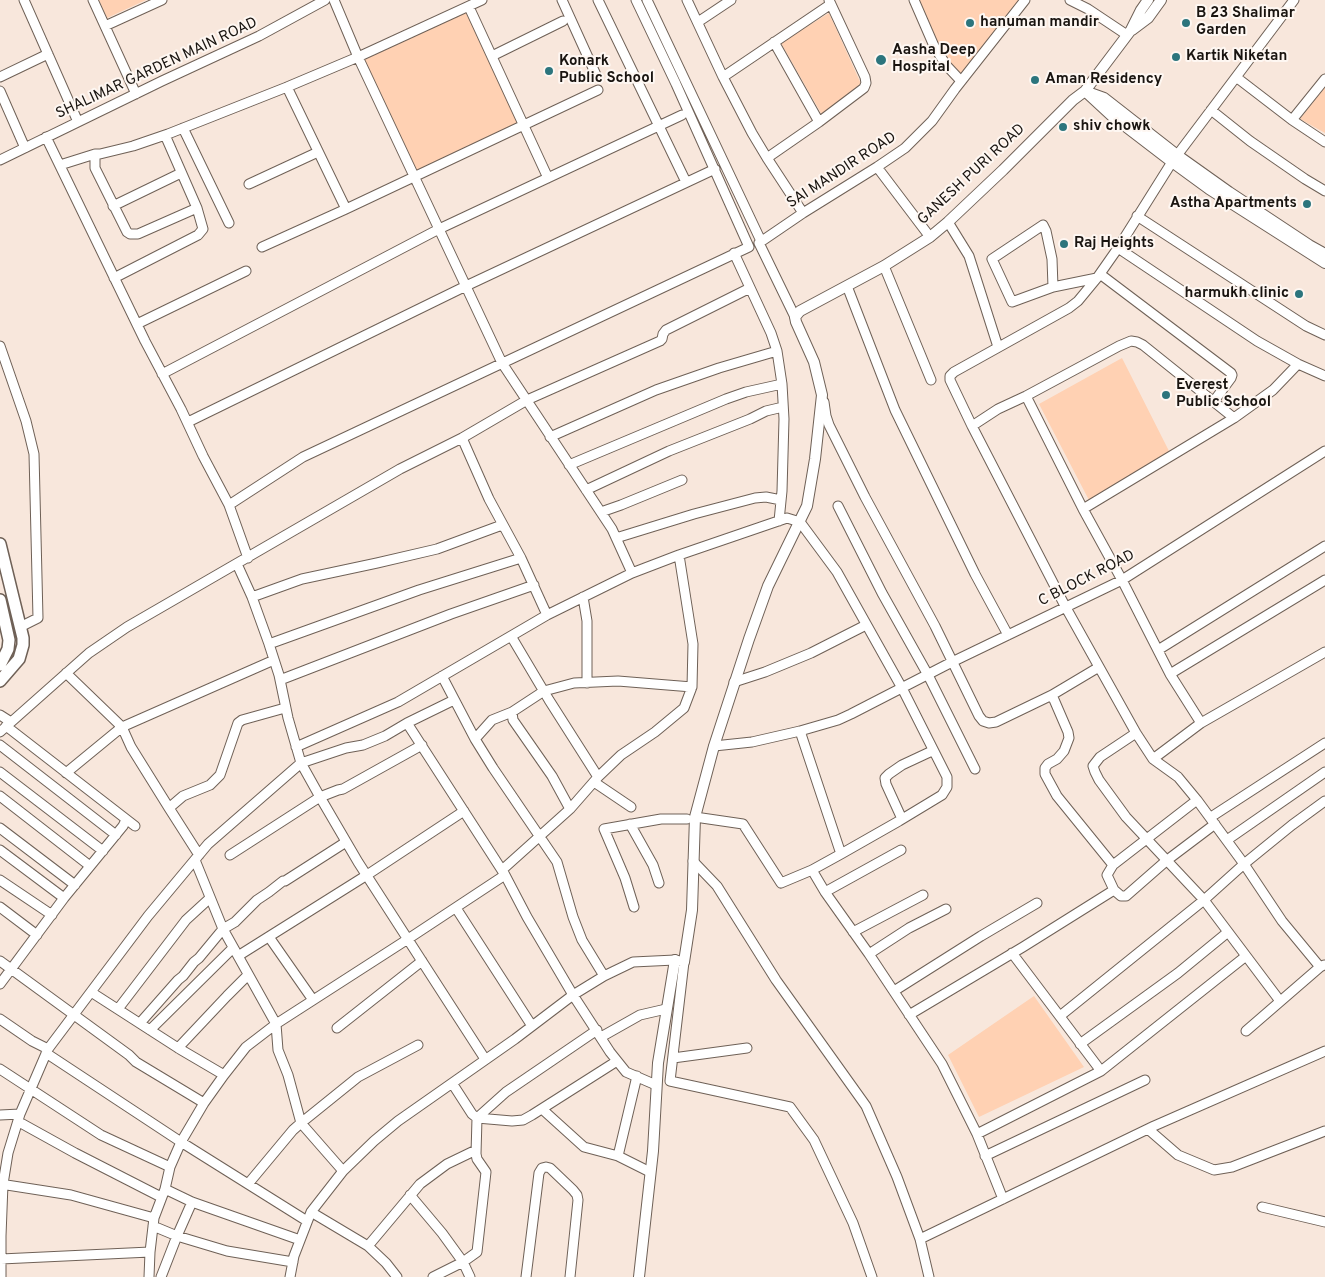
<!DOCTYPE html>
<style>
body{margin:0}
canvas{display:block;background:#f8e7dc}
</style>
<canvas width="1325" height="1277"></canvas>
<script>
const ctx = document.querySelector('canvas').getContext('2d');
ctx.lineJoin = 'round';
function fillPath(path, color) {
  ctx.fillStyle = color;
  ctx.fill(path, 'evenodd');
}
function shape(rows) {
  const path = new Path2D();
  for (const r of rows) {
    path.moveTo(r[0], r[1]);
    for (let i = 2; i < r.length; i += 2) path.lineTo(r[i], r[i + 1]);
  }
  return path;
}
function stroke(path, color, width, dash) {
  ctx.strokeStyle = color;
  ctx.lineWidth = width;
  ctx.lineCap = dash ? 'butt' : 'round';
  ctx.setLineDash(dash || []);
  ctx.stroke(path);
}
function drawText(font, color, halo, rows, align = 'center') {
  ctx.font = font + ' Overpass,sans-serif';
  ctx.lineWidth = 4;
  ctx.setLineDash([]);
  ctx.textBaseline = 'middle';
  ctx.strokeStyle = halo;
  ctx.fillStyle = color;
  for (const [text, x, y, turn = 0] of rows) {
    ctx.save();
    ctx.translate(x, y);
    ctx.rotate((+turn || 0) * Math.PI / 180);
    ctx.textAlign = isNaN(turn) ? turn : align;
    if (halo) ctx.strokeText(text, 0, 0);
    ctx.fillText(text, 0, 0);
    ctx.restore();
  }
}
const green = shape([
 [99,0,146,0,107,18],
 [914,0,1025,0,961,81,946,65],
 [469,7,523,125,414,177,358,57],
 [829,13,862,86,822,115,781,43],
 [1325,87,1325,133,1300,119],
 [1122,358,1171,455,1134,484,1091,504,1039,404],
 [1034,996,1084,1067,979,1117,948,1055]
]);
const minor = shape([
 [24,0,78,122],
 [93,0,136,94],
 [334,0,358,57,502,363,612,529,632,573],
 [562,0,597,77],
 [598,0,686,182],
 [647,0,761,241],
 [687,0,723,77,752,133,767,158,803,213],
 [914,0,934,46,946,65,961,81],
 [1070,0,1088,9,1127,35],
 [1294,0,1172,162,1118,248,1097,278,1078,301,1069,308,954,372,950,376,950,380,972,426,1065,606,1136,733,1153,759,1178,777,1197,800,1244,864,1282,921,1320,967],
 [469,7,548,178],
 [698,22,731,0],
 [105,26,162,0],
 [774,42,819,122],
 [492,56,563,21],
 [0,77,48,54],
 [723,77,831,4],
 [1236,77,1292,120,1325,142],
 [287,87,346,209],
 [0,91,25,148],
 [1211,110,1250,141,1305,179,1325,191],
 [1292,120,1325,79],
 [183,128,229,223],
 [46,137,145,341,181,409,203,456,229,505,248,558],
 [95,154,95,168,127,232,130,234,138,234,197,208],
 [767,158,819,122,864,88,866,83,865,77,829,0],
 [0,160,162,81,259,36,325,0],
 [60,165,95,154,100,154,133,146,168,134,287,87,358,57,482,0],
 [877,167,930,237],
 [249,184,318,152],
 [113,206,181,173],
 [1137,216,1306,326,1325,335],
 [948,222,969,256,998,347],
 [262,247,346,209,598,90],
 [1118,248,1257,341,1298,364,1325,376],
 [734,253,771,333,777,351,782,384,784,419,782,491,779,521],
 [884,266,931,380],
 [1100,274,1231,373,1232,375,1231,378,1214,401],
 [114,278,198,235,203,229,197,208,165,135],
 [847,286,895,410,975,574,1008,635],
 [1053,287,1012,302,992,259,1043,225,1046,231,1052,259,1053,287,1097,278],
 [795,317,759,243,803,213,877,167,905,148,932,121,955,89,1025,0],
 [137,324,246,271],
 [0,346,26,421,34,454,38,618,20,627],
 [162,374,439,229,682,115],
 [1026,396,1083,509,1122,580,1170,674,1201,723],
 [824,402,826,416,829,425,865,497,935,626,979,716,983,721,989,723,996,722,1052,695,1099,667],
 [188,422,466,286,715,169],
 [972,426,998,409,1026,396,1119,346,1131,341,1137,342,1143,345,1234,418],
 [550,437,656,390,719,368,777,351],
 [462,438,489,499,521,558,547,615],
 [569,465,726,399,746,392,782,384],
 [586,490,669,451,750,419,766,411,783,407],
 [229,505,303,457,749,247,676,84,636,0],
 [838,506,882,593,928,675,975,769],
 [1083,509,1234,418,1273,390,1298,364],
 [601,512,621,505,682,480],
 [616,538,694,514,755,498,766,497,781,500],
 [237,564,252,597,269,644,279,675,288,718,301,763,320,797,358,862,485,1059],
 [252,597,302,579,377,563,437,549,502,525],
 [583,597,587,621,587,683],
 [511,636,549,700,598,777],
 [269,644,419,590,521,558],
 [1158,650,1325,546],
 [66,673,122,727,131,747,169,808,199,855],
 [1170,674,1325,580],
 [442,676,475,739,493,768,557,862,573,917,582,940,604,976],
 [280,680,451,614,534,585],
 [734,682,765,672,811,653,866,625],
 [1052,695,1068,732,1069,738,1064,751,1057,759,1048,764,1045,768,1045,774,1057,796,1113,865],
 [512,712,513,720,552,776,570,809],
 [0,715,11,722],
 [407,723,505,875,527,917,573,995,610,1052,626,1072,656,1085],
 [6,726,135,826],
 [800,731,841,854],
 [0,732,89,653,127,627,400,469,462,438,527,400,660,341,662,339,663,334,666,330,750,288],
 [1136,733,1100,757,1093,766,1095,772,1099,780,1126,817,1204,900,1280,1001],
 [475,739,492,720,512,712,544,691,574,683,618,681,692,687],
 [0,745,116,835],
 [714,746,752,742,800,731,838,720,851,714,952,662,1122,580,1325,451],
 [296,747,398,702,547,615,632,573,679,555,787,518,800,522,837,572,902,688,947,777,947,787,942,795,899,821,841,854,812,870,781,883,743,824,695,817],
 [1153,759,1201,723,1325,652],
 [0,772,103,851],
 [66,773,122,727,274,660],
 [594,782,631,807],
 [0,796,90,866],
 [169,808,183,796,210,785,220,775,238,723,242,720,285,708],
 [1211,817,1325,743],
 [902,819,886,784,885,778,889,774,902,765,932,751],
 [630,824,653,865,659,883],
 [0,828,75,885],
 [1227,840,1325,772],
 [0,850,64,898],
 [230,855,320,797,338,790,343,789,422,745],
 [195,860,223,929,276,1024,278,1050,288,1075,301,1123,343,1171],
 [693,861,717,886,776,980,866,1106,897,1177,920,1239,1154,1126,1325,1051],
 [502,870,570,809,598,777,621,755,655,732,684,708,692,687,693,644,679,555],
 [812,870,825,892,869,954,942,1064,977,1134,1003,1199],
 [0,880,52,915],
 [1114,890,1107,875,1113,865,1197,800],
 [825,892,901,850],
 [0,907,37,935],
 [634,907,625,878,604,829,661,819,687,819],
 [456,908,532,1026],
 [853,932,923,895],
 [269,937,313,1000],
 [869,954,909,928,946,909],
 [238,956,367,875,464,811],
 [0,961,129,1055,136,1062,204,1103],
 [0,984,64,898,123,826,126,820],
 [894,991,981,936,1037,903],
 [91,992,178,1048,224,1075],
 [118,1009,186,920,210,898],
 [909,1015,1023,947,1114,890,1121,896,1126,896,1166,861,1215,824],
 [1060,1016,1204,900,1244,864,1292,825,1325,801],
 [0,1019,32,1041,48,1049],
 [140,1023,178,980,183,976,194,962,199,958,223,929,235,922,257,900,269,892,283,881,285,881,346,842],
 [337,1028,422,961],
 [150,1030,233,948],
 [1246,1031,1320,967,1324,965],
 [601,1037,640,1015,666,1009],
 [1080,1044,1178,973,1228,932],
 [178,1048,227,996,248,975],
 [46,1053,181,1142,307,1221],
 [673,1058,747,1048],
 [0,1069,101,1135,170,1167],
 [1101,1071,1246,956],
 [452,1083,472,1114,477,1118,512,1121,523,1120,532,1115,617,1061],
 [542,1109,584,1147,618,1156,650,1172],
 [0,1115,20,1114],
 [19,1122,75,1153,161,1197],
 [1148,1129,1178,1155,1214,1170,1232,1167,1325,1131],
 [977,1134,1101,1071,1012,953],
 [618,1156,637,1076],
 [985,1156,1145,1080],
 [0,1184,71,1195,154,1218],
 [248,1184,293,1130,301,1123,358,1077,418,1045],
 [165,1189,192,1202,300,1240],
 [410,1195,442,1233,463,1262,470,1277],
 [192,1202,177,1236,227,1251,293,1262],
 [1262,1207,1325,1222],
 [311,1212,368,1246,386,1263,397,1277],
 [153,1226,177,1236,161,1277],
 [920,1239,929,1277],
 [368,1246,420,1184,447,1164,476,1150],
 [1,1259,150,1252],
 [1,1277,1,1236,3,1184,8,1153,20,1114,48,1049,148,916,208,844,301,763,346,748,363,745,385,736,407,723,454,700],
 [149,1277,150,1252,154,1218,165,1189,170,1167,181,1142,204,1103,224,1075,246,1047,276,1024,408,939,505,875],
 [290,1277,294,1256,311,1212,343,1171,374,1141,398,1121,515,1039,573,995,604,976,633,962,675,960,684,962,670,1081,790,1107,814,1140,853,1223,872,1277],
 [433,1277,463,1262,477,1252,486,1172,477,1159,476,1154,477,1118,506,1092,597,1030],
 [526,1277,539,1173,542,1168,546,1167,550,1168,573,1190,577,1195,578,1200,570,1277]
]);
const tertiary = shape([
 [1132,30,1148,18,1161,0],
 [1085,91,1112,116,1172,162,1209,189,1325,263],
 [1090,93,1104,98,1177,155,1229,192,1309,245,1325,254],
 [684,962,692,910,695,817,714,746,749,639,768,586,807,506,815,459,822,395,814,362,796,322,795,317,800,311,884,266,930,237,948,222,1003,170,1073,100,1085,91,1131,30,1141,10,1148,0],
 [639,1277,653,1151,658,1063,675,960]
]);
const secondary = shape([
 [0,544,23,638,23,645,19,659,0,681],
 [0,600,9,640,8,649,0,665]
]);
const markers = [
 [970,23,5,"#2c757d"],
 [1186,23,5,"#2c757d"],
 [1176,57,5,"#2c757d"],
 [881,60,6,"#2c757d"],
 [549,71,5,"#2c757d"],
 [1035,80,5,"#2c757d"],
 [1063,127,5,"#2c757d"],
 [1307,204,5,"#2c757d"],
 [1064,244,5,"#2c757d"],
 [1299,294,5,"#2c757d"],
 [1166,395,5,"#2c757d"]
];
const poiNames = [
 ["B 23 Shalimar",1196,14],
 ["Garden",1196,31],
 ["hanuman mandir",980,23],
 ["Aasha Deep",892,51],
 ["Hospital",892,68],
 ["Kartik Niketan",1186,57],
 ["Konark",559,62],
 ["Public School",559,79],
 ["Aman Residency",1045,80],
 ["shiv chowk",1073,127],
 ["Astha Apartments",1297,204,"right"],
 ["Raj Heights",1074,244],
 ["harmukh clinic",1289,294,"right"],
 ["Everest",1176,386],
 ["Public School",1176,403]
];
const streetNames = [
 ["SHALIMAR GARDEN MAIN ROAD",157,69,-25],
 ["SAI MANDIR ROAD",842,171,-33],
 ["GANESH PURI ROAD",972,175,-43],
 ["C BLOCK ROAD",1087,579,-27]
];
fillPath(green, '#ffd1b3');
stroke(minor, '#6f6157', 11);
stroke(tertiary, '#6f6157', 12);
stroke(secondary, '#6f6157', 14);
stroke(minor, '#fff', 9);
stroke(tertiary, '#fff', 10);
stroke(secondary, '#fff', 11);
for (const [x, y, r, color] of markers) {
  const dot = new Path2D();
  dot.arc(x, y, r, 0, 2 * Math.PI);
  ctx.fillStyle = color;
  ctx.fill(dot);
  stroke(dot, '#fef7f2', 2);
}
drawText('bold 15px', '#191410', '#fef7f2', poiNames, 'left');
drawText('15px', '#191410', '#fef7f2', streetNames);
</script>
